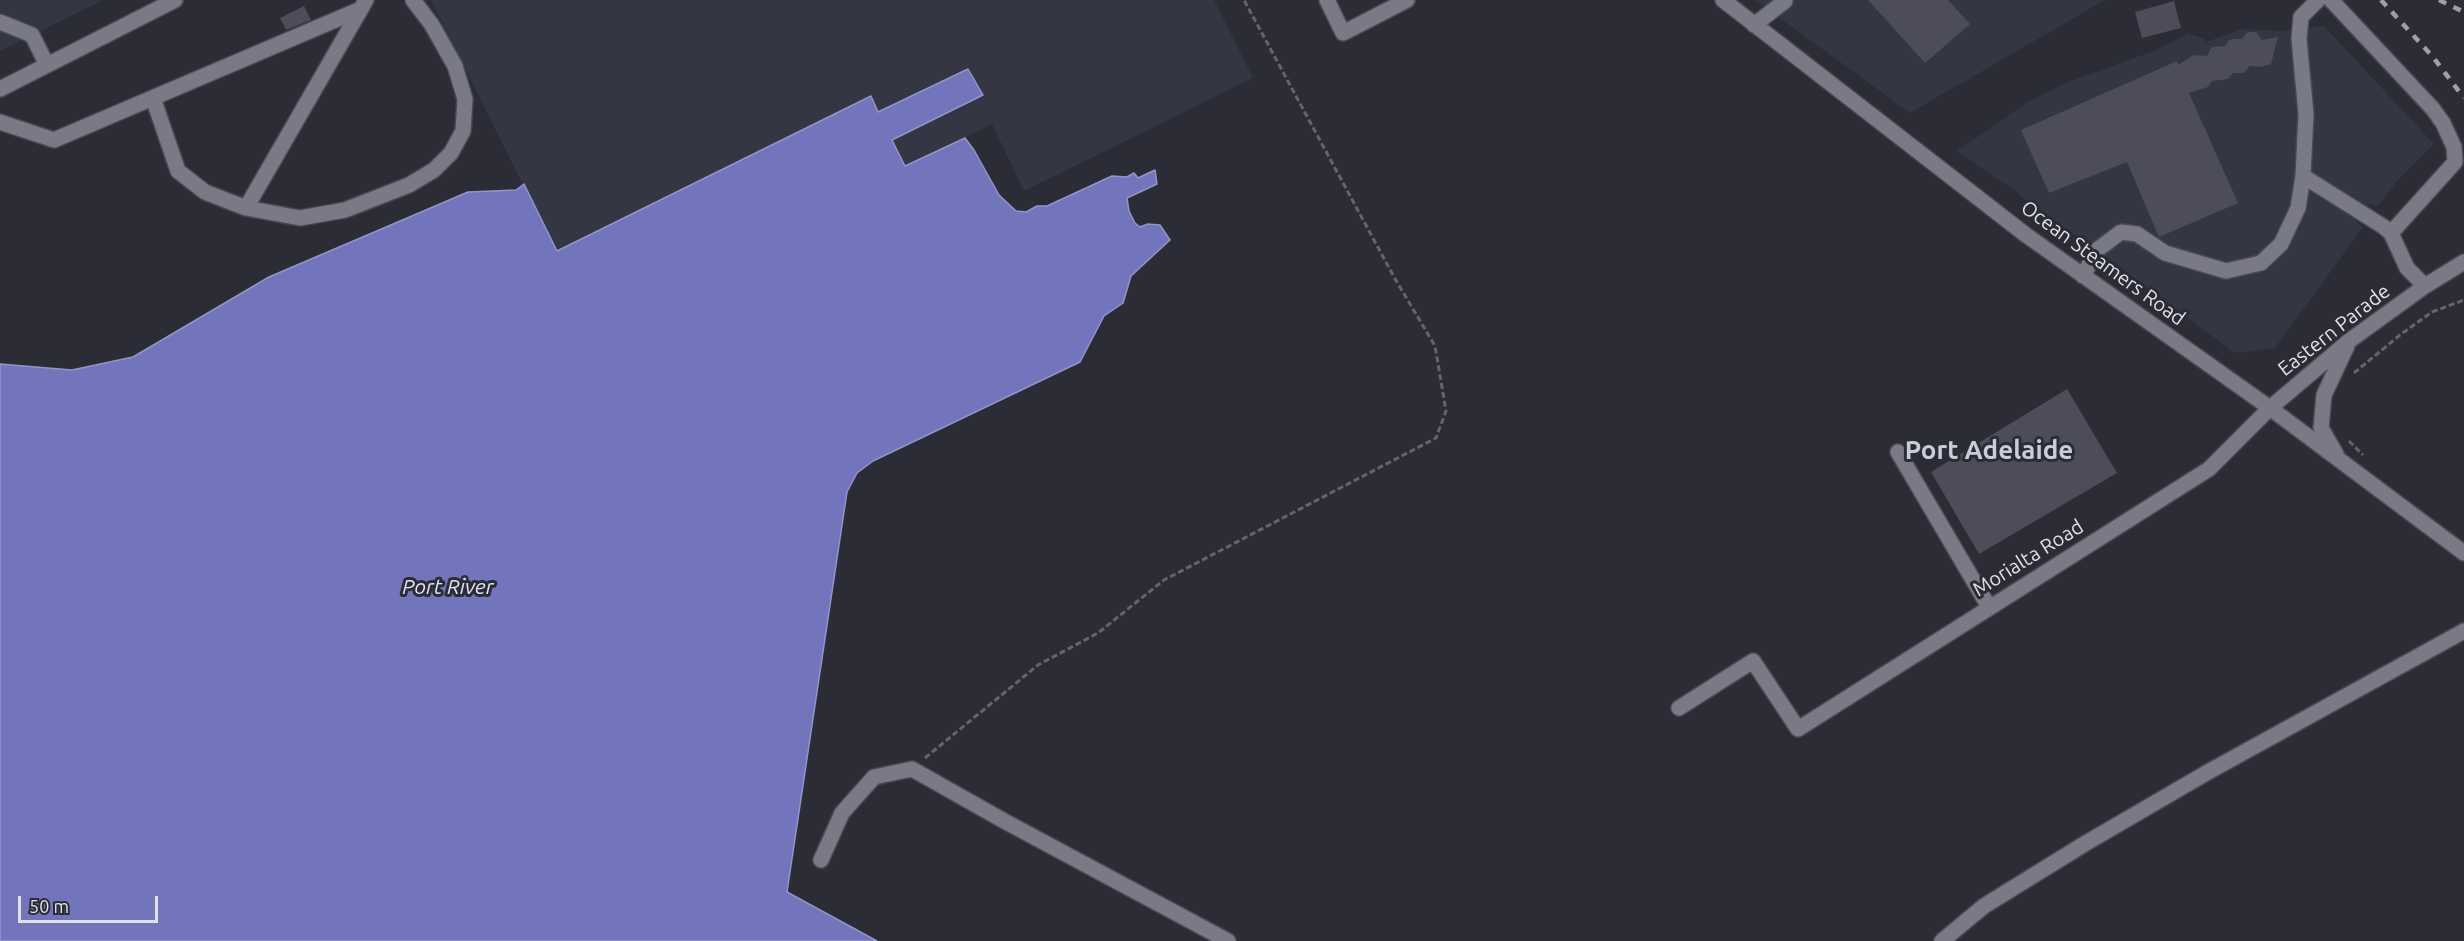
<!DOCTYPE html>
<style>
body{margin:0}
#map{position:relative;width:2464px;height:941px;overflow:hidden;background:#2b2c35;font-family:Ubuntu,sans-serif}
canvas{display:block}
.scale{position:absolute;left:18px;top:896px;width:140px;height:27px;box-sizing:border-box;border:3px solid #e1e1e8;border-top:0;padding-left:8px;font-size:18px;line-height:21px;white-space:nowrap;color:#e1e1e8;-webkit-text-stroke:4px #2b2c35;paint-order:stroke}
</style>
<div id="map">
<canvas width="2464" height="941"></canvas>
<div class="scale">50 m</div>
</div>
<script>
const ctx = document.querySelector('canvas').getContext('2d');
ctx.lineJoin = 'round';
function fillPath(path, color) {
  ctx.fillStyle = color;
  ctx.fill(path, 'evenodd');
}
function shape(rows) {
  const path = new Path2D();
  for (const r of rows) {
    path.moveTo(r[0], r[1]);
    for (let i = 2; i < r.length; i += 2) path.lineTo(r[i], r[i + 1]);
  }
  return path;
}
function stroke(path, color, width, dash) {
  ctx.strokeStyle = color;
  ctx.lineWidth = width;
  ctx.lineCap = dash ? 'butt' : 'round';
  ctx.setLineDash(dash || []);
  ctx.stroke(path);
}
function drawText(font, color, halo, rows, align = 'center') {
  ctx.font = font + ' Ubuntu,sans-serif';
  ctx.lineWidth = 6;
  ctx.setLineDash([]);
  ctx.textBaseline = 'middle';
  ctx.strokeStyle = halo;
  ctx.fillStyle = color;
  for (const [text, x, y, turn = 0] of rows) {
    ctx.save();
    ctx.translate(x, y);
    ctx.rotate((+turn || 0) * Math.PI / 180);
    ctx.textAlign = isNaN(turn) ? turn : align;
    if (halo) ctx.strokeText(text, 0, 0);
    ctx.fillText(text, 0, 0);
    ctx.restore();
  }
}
const built = shape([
 [0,0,103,0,0,51],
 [431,0,1214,0,1253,78,1024,191,992,124,906,167,892,140,982,96,968,69,878,112,870,97,556,251],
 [1755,0,2105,0,1910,113],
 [2324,26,2434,144,2397,181,2377,207,2370,204,2357,222,2363,227,2275,348,2235,353,2086,242,2030,206,2017,192,1957,151,2028,102,2063,84,2159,49,2188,33,2205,39,2206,42,2242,29,2283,31]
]);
const water = shape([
 [968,69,983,95,892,140,905,166,965,138,974,150,999,195,1016,211,1026,212,1037,206,1047,206,1112,176,1127,177,1134,173,1138,178,1155,170,1157,184,1127,198,1129,211,1135,223,1140,227,1148,224,1160,225,1170,240,1131,276,1123,303,1104,316,1080,362,873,461,857,473,847,492,787,892,877,941,0,941,0,364,72,370,133,357,269,277,468,192,516,190,524,184,557,251,871,96,878,112,968,69]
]);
const building = shape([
 [1868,0,1948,0,1970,24,1925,63],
 [2174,1,2181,28,2142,38,2135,12],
 [304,6,311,20,286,30,280,18],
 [2248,32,2256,32,2262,40,2278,37,2271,64,2260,67,2250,66,2244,73,2233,73,2228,79,2212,81,2208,87,2189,93,2238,203,2159,237,2127,162,2049,193,2021,130,2177,61,2178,65,2194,55,2207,56,2212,47,2225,46,2229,40,2234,39,2242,39],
 [2067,389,2117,473,1979,554,1931,472]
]);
const path = shape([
 [2354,373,2400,335,2432,312,2464,300],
 [2349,441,2363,455],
 [925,758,1038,665,1098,633,1164,580,1436,438,1446,411,1435,346,1394,277,1244,0]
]);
const minor = shape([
 [1327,0,1343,33,1407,0],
 [1723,0,2026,235,2270,408,2464,553],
 [2331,0,2433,109,2443,123,2454,147,2455,162,2391,233],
 [0,22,32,35,47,65],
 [1754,25,1785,1,1783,0],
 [0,89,175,0],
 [153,98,178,171,205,192,246,208,300,218,345,210,409,185,434,170,451,153,463,131,465,99,455,66,432,25,413,0],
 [0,122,54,140,361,9],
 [2303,176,2384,227,2391,233,2407,268,2425,286],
 [246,208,366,0],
 [2083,276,2097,250,2121,232,2137,234,2165,253,2226,271,2261,263,2281,244,2298,208,2303,176,2306,114,2299,39,2301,17,2318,0],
 [1898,452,1989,607],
 [2336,454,2321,428,2324,395,2347,346],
 [1679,708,1753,661,1798,729,2209,469,2270,408,2349,341,2425,286,2464,262],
 [821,860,842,813,874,777,912,769,1006,822,1228,941],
 [1942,941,1984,906,2086,843,2208,772,2464,631]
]);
const rail = shape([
 [2381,0,2433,57,2464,98],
 [2439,0,2464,12]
]);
const streetNames = [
 ["Ocean Steamers Road",2103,263,36],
 ["Eastern Parade",2334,330,-38],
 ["Morialta Road",2028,558,-32]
];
const waterNames = [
 ["Port River",448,587]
];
const districtNames = [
 ["Port Adelaide",1989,450]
];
fillPath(built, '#343644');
fillPath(water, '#7275bc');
stroke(water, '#9395c9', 1.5);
fillPath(building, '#4c4d58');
stroke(minor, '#494952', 18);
stroke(path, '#63646c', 3, [6, 3]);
stroke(minor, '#797a86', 15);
stroke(rail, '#9e9fa7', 4.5, [8, 8]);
drawText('20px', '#e1e1e8', '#2b2c35', streetNames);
drawText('italic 21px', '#e0e3f7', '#2b2c35', waterNames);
drawText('bold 26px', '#caccd8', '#2b2c35', districtNames);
</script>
